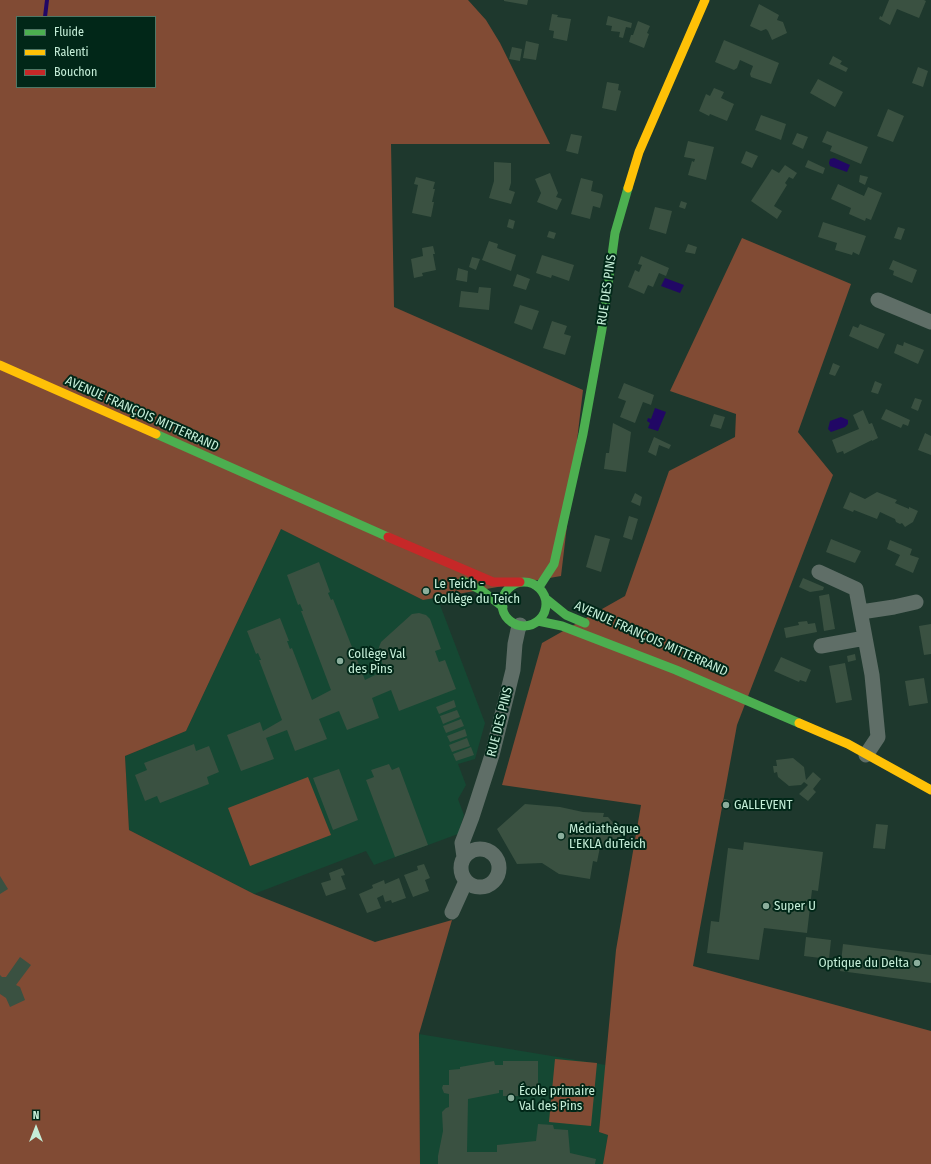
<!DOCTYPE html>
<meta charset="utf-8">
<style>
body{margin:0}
#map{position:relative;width:931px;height:1164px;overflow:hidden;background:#1e382d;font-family:"Fira Sans Condensed",sans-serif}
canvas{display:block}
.legend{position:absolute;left:16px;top:16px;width:140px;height:72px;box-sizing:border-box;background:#012718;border:1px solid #4f7765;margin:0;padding:5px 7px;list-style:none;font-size:12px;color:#c5eed8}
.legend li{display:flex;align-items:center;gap:8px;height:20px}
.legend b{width:20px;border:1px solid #4f7765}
.north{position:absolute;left:16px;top:1108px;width:40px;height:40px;-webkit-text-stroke:3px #012718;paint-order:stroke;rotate:0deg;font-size:11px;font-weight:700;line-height:16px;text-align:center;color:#c5eed8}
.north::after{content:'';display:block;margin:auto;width:14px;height:18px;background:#c5eed8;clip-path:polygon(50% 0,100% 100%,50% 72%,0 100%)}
</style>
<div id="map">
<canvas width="931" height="1164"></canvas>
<ul class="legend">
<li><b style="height:5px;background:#4caf50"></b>Fluide</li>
<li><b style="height:5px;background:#ffc107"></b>Ralenti</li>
<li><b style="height:5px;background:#c62828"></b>Bouchon</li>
</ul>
<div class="north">N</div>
</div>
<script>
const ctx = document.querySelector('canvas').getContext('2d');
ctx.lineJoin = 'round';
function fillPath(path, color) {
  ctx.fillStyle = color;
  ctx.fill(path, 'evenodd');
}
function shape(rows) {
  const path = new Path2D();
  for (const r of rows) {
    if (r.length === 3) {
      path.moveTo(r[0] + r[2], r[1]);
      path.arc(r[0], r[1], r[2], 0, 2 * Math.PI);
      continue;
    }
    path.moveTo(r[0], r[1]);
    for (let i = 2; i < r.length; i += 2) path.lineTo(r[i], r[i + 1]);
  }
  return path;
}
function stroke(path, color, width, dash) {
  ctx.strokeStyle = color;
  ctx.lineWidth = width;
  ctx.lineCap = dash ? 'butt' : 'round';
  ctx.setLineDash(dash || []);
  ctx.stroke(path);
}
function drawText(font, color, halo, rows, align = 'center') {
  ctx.font = font + ' "Fira Sans Condensed",sans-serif';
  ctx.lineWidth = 4;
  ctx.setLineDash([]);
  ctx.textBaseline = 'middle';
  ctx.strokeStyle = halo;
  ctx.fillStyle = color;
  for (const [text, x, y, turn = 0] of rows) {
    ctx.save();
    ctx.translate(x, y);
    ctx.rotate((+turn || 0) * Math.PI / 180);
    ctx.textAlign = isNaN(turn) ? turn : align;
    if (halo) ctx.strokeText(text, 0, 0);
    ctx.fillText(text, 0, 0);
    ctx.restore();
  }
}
const built = shape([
 [281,529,423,600,437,597,485,723,475,759,458,764,466,785,458,799,464,815,458,834,374,865,366,851,254,894,129,830,125,756,186,731],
 [419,1034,606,1065,599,1132,608,1135,603,1164,420,1164]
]);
const green = shape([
 [0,0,468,0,486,20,500,43,550,144,391,144,394,307,583,390,561,576,423,600,281,529,186,731,125,756,129,830,254,894,375,942,452,920,419,1034,420,1164,0,1164],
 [17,17,155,17,155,87,17,87],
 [742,238,851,284,798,432,833,475,737,725,693,966,931,1031,931,1164,603,1164,608,1135,599,1132,616,950,641,805,502,785,542,643,625,596,669,471,735,437,736,414,670,391],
 [308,777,331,835,250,866,228,808],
 [555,1059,597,1063,591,1126,549,1122]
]);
const water = shape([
 [834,158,850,165,847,172,830,166,829,163,830,159],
 [665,278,684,285,680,293,661,286],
 [655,408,666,412,658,431,648,428,650,423,647,421,648,418,651,419],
 [841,417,848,420,848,424,845,427,831,432,828,429,830,421]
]);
const stream = shape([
 [45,17,47,0]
]);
const building = shape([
 [504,0,528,0,527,5,504,1],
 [889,0,924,0,926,1,919,18,897,9,890,25,879,19,880,16,882,17],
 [759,4,779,15,777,20,783,22,787,33,772,40,768,31,766,29,761,31,750,26],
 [552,14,558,15,557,17,571,19,567,41,553,38,554,31,549,30],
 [608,16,632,23,631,28,626,27,623,38,619,37,620,32,611,31,612,26,606,25],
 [638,21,650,26,647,33,649,34,644,48,629,42,631,35,633,35],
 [724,40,779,63,771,84,751,77,750,74,753,66,740,60,737,68,734,70,715,62],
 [526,41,539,44,536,60,523,58],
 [512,47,522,49,520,61,509,59],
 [833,56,842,61,840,64,848,68,846,72,829,64],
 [918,67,928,71,923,87,912,83],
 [818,79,843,92,835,107,810,93],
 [607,82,619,84,618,90,621,91,616,111,602,108],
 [714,88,724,92,721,98,734,104,727,121,710,114,709,116,699,111,706,94,710,96],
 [888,109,904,116,893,142,877,136],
 [761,115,786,124,781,140,755,130],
 [827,131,868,147,861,164,830,151,832,146,822,142],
 [797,133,808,137,803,149,792,144],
 [571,134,582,136,578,154,566,151],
 [688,141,714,147,706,180,688,175,692,161,694,162,695,159,684,157],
 [746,151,758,156,752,168,741,163],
 [808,160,825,168,823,174,805,167],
 [494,162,511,163,511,183,509,190,515,192,511,204,489,198,494,181],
 [785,165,797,173,793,179,789,177,785,183,787,185,774,206,782,211,777,219,751,201,772,169,779,173],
 [550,173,558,193,556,197,562,199,557,210,537,202,541,193,535,179],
 [860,175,868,177,865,185,859,182],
 [416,177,435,182,433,189,435,189,432,202,434,202,431,217,412,213,418,185,414,184],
 [581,178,593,181,591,191,602,194,603,196,600,208,593,206,590,219,571,214],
 [838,184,864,196,868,187,882,193,871,220,866,218,865,221,849,214,851,208,831,199],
 [681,201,687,203,685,209,679,207],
 [655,207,672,211,666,234,649,229],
 [509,219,515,221,513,229,507,227],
 [823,222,866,236,859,255,853,252,852,255,835,250,837,243,818,237],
 [898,227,905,229,901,240,894,238],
 [549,231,556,233,554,239,547,237],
 [489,241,498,244,497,248,516,255,511,271,482,260],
 [688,244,697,247,695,254,685,252],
 [433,246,435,254,433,254,436,270,422,273,423,276,414,278,411,259,423,256,422,248],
 [542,255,574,265,569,281,552,275,551,278,536,273],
 [641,256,669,268,666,276,659,273,653,287,648,285,644,294,628,287,635,270,639,272,642,265,638,264],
 [472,257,480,259,476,270,469,267],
 [893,260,917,270,912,283,893,275,894,271,889,269],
 [458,268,468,271,467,282,456,280],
 [517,274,530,279,526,290,513,286],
 [479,287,491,288,489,310,459,307,461,291,478,293],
 [520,305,539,311,532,330,514,323],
 [552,321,567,326,564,334,571,336,565,355,543,348],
 [860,324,885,334,878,349,849,336,853,326,858,328],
 [904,342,924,350,918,364,894,353,897,344,903,346],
 [833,363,840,366,835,376,829,374],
 [875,381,882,384,878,394,871,392],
 [624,383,654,395,651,405,643,402,635,423,620,417,626,401,618,398],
 [915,398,922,400,918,411,911,408],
 [886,409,910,420,908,426,903,424,901,428,881,419],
 [863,410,869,424,872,423,878,438,872,441,872,440,844,454,843,451,837,453,832,440,859,429,853,415],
 [714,414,725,417,721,429,710,426],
 [613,423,631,432,626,472,604,469,606,453,609,453],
 [925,433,931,436,931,455,918,450],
 [654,437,671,445,669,449,659,445,656,456,648,452],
 [850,492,865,499,877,492,897,500,895,503,909,509,909,507,918,511,913,522,905,527,902,523,900,524,896,522,895,519,880,512,877,519,854,510,853,512,843,508],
 [635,493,642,497,640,506,631,502],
 [629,516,638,519,632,540,623,537],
 [595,535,610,539,601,572,586,567],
 [831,539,861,551,855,563,826,552],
 [890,540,912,549,910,555,919,558,913,573,895,565,900,555,887,549],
 [319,562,330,592,328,593,331,600,333,599,365,680,385,670,378,652,379,647,381,642,412,614,419,613,426,615,430,619,441,649,435,651,439,662,445,660,456,689,399,711,391,690,372,698,379,718,347,730,339,711,319,719,327,739,295,751,287,730,266,738,274,759,241,771,227,735,260,722,263,731,282,720,259,660,261,660,258,653,256,654,247,631,280,618,289,641,287,641,290,649,292,648,312,700,331,690,301,611,303,611,300,604,298,605,287,575],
 [803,578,824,587,823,590,810,592,799,587],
 [829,594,835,629,824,631,819,596],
 [807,621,808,624,815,623,817,632,786,638,784,628,799,625,798,622],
 [931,624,931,654,924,655,919,626],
 [855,654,856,660,848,662,847,656],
 [781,657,811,670,806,682,800,680,799,682,774,671],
 [845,663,852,700,836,703,829,666],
 [924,678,928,703,909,706,905,681],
 [454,700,456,707,439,714,436,707],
 [457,710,460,717,443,724,440,716],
 [461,719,464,726,446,733,443,726],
 [465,729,467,736,450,742,447,736],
 [467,738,470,746,452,752,449,745],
 [194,744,196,751,209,746,219,772,207,777,209,784,160,803,157,796,145,801,135,775,147,770,144,763],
 [471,747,474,755,456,761,453,754],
 [793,758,804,767,806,780,813,772,821,779,813,789,816,792,808,801,799,794,808,785,804,782,801,785,789,786,778,777,777,772,774,773,773,766,777,766,776,760],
 [389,764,392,770,399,767,428,845,395,857,366,780,374,777,371,770],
 [339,769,358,820,333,830,313,778],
 [724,799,729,800,728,809,723,809],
 [525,804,560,807,583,812,604,813,603,817,608,817,622,833,612,849,600,847,597,862,593,861,590,879,559,874,542,863,517,864,497,829],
 [876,824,888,825,885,849,873,848],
 [744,842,823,852,818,891,812,890,807,933,764,928,759,960,707,953,711,921,719,922,728,848,743,850],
 [424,864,430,878,425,880,429,891,413,897,404,875,418,870,417,866],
 [342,868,345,875,341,876,346,889,326,896,321,883,331,880,329,873],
 [0,876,8,889,0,894],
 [399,878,406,898,392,903,391,900,385,902,383,895,377,898,381,908,367,913,359,894,373,888,372,885,384,880,385,884],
 [806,937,831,940,829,959,804,956],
 [843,944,931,955,931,983,840,971],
 [20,957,31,965,16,985,20,987,25,1000,10,1007,6,998,0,994,0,975,2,977,6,977],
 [494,1061,495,1065,503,1065,503,1061,538,1061,538,1096,503,1096,503,1090,499,1090,499,1093,468,1099,467,1152,497,1152,497,1145,536,1141,538,1124,553,1125,554,1129,568,1130,570,1153,596,1159,595,1164,438,1164,438,1156,443,1131,442,1112,446,1108,449,1107,449,1094,444,1093,442,1088,443,1085,449,1085,449,1070,460,1069,460,1067]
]);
const street = shape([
 [878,300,931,322],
 [819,572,856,589,872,675,878,737,866,755],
 [861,612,894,607,916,602],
 [821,646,865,638],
 [480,868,19],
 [464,857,462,843,472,817,492,755,513,670,515,644,518,630,520,625],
 [452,912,466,881]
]);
const fast = shape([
 [156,434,388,537],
 [463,581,481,590,503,607],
 [524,604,22],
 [539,587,554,564,583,434,602,329,615,233,628,188],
 [545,598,566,615,585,623],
 [538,621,562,626,676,670,799,723]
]);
const slow = shape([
 [628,188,639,152,705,0],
 [0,365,156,434],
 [799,723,848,744,931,790]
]);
const jam = shape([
 [388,537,493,582,520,582]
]);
const markers = [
 [426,591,4,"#8bae9c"],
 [340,661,4,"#8bae9c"],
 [726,805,4,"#8bae9c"],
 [561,836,4,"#8bae9c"],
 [766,906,4,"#8bae9c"],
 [917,963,4,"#8bae9c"],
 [511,1098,4,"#8bae9c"]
];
const streetNames = [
 ["RUE DES PINS",607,290,-82],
 ["AVENUE FRANÇOIS MITTERRAND",142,414,24],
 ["AVENUE FRANÇOIS MITTERRAND",651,639,24],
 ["RUE DES PINS",500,722,-76]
];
const poiNames = [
 ["Le Teich -",434,584],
 ["Collège du Teich",434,599],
 ["Collège Val",348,654],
 ["des Pins",348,669],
 ["GALLEVENT",734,805],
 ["Médiathèque",569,829],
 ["L'EKLA duTeich",569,844],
 ["Super U",774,906],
 ["Optique du Delta",909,963,"right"],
 ["École primaire",519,1091],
 ["Val des Pins",519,1106]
];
fillPath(built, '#154833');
fillPath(green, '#814b34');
fillPath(water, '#210765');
stroke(stream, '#210765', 4);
fillPath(building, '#3a5141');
stroke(street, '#5f6e67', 15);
stroke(fast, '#4caf50', 9);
stroke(slow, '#ffc107', 9);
stroke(jam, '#c62828', 9);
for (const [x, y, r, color] of markers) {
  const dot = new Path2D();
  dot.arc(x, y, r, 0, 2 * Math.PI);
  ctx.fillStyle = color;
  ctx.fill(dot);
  stroke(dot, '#012718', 1.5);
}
drawText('13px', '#c5eed8', '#012718', streetNames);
drawText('13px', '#c5eed8', '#012718', poiNames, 'left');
</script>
